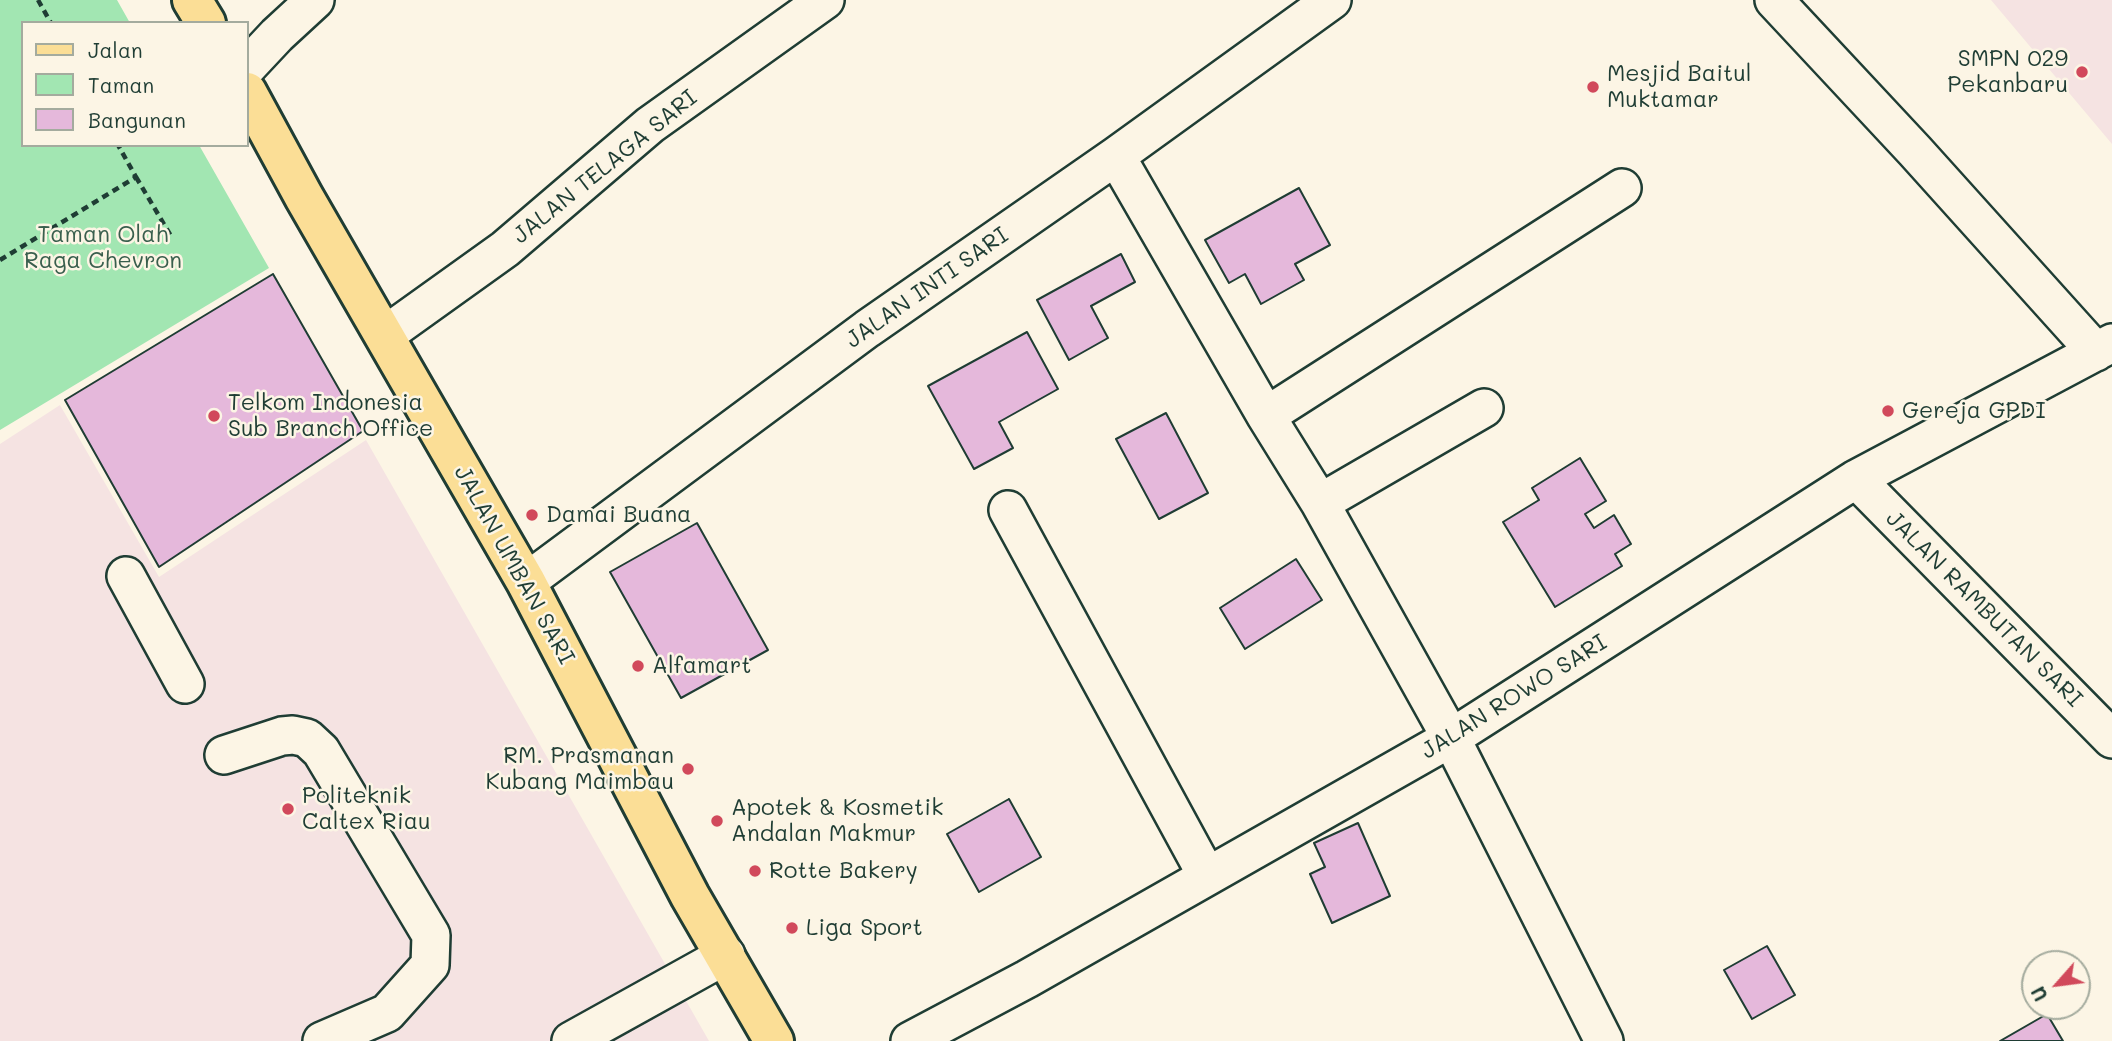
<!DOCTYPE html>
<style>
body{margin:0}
#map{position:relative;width:2112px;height:1041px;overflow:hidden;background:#fcf5e5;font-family:Mali,sans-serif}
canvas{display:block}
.legend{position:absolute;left:21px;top:21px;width:228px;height:126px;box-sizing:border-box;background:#fcf5e5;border:2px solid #a4ab9e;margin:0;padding:9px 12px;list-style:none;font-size:21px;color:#1f3d34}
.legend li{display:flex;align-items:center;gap:14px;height:35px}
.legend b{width:35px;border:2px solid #a4ab9e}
.north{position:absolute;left:2021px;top:950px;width:70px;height:70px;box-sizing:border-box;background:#fcf5e5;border:2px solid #a4ab9e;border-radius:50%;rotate:242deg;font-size:19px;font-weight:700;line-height:28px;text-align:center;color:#1f3d34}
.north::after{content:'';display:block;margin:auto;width:24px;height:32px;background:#d1495b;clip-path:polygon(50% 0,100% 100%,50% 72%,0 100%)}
</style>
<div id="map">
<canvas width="2112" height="1041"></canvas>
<ul class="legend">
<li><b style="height:9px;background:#fbde96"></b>Jalan</li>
<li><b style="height:19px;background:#a2e6b2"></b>Taman</li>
<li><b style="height:19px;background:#e5b8db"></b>Bangunan</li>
</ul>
<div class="north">U</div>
</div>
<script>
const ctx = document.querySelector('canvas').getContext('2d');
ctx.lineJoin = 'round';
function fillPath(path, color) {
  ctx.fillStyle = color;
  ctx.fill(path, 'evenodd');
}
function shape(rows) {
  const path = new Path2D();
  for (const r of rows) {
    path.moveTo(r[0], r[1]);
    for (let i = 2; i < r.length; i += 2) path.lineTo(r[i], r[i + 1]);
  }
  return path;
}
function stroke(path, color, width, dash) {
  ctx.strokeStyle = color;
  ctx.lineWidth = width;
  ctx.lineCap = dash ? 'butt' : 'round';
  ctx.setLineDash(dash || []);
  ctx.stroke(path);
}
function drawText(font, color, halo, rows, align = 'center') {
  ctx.font = font + ' Mali,sans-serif';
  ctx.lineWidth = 5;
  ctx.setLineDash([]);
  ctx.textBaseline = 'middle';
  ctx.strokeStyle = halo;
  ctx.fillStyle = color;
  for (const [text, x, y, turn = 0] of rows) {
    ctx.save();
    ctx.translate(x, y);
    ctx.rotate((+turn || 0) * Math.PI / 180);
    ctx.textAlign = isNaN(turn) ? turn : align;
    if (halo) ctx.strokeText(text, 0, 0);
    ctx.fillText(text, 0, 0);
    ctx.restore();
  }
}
const built = shape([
 [1991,0,2112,0,2112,144],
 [60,405,159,577,366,440,709,1041,0,1041,0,444]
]);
const green = shape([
 [0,0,117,0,130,23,23,23,23,145,199,145,269,268,0,430]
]);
const building = shape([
 [1299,188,1330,245,1295,264,1304,280,1261,304,1245,274,1229,283,1205,240,1299,188],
 [1121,254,1135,282,1091,306,1108,338,1069,360,1037,300,1121,254],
 [273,274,363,431,159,567,65,400,273,274],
 [1027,332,1058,389,999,422,1013,448,974,469,928,386,1027,332],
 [1166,413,1208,493,1159,519,1116,439,1166,413],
 [1580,458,1606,501,1585,514,1594,528,1614,515,1631,544,1615,554,1622,566,1555,607,1503,522,1539,500,1532,488,1580,458],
 [697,523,768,650,681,698,610,572,697,523],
 [1296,559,1322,600,1245,649,1220,608,1296,559],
 [1009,799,1041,857,979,892,947,834,1009,799],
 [1358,823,1390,896,1332,923,1310,874,1325,867,1314,843,1358,823],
 [1767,946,1795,995,1752,1019,1724,970,1767,946],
 [2047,1014,2063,1041,2000,1041,2047,1014]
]);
const path = shape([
 [38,0,51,23],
 [136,177,171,236],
 [0,260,136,177,118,145]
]);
const minor = shape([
 [1774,0,1915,151,2096,352],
 [247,67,277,35,315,0],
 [1116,156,1266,416,1320,503,1451,738,1604,1041],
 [385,335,505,249,650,125,825,0],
 [1266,416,1622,188],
 [1856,479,2112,739],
 [1320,503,1484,408],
 [1008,510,1207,876],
 [126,576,185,684],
 [526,582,867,329,1116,156,1332,0],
 [224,755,282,736,293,735,307,738,321,751,431,935,430,965,387,1013,322,1041],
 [571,1041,726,955],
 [910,1041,1027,979,1451,738,1856,479,2112,343]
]);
const major = shape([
 [192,0,206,23],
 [247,92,304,197,526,582,690,896,774,1041]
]);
const markers = [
 [2082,72,7,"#d1495b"],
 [1593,87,7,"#d1495b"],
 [1888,411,7,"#d1495b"],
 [214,416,7,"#d1495b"],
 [532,515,7,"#d1495b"],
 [638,666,7,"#d1495b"],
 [688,769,7,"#d1495b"],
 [288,809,7,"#d1495b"],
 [717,821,7,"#d1495b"],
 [755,871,7,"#d1495b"],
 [792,928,7,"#d1495b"]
];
const poiNames = [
 ["SMPN 029",2068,59,"right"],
 ["Pekanbaru",2068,85,"right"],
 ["Mesjid Baitul",1607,74],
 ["Muktamar",1607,100],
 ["Telkom Indonesia",228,403],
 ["Sub Branch Office",228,429],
 ["Gereja GPDI",1902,411],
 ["Damai Buana",546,515],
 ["Alfamart",652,666],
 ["RM. Prasmanan",674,756,"right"],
 ["Kubang Maimbau",674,782,"right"],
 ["Politeknik",302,796],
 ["Caltex Riau",302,822],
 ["Apotek & Kosmetik",731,808],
 ["Andalan Makmur",731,834],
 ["Rotte Bakery",769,871],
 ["Liga Sport",806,928]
];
const streetNames = [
 ["JALAN TELAGA SARI",605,167,-39],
 ["JALAN INTI SARI",927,288,-35],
 ["JALAN UMBAN SARI",514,565,61],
 ["JALAN RAMBUTAN SARI",1984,609,45],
 ["JALAN ROWO SARI",1514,697,-32]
];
const parkNames = [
 ["Taman Olah",103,235],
 ["Raga Chevron",103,261]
];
fillPath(built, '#f5e3e2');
fillPath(green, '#a2e6b2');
fillPath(building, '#e5b8db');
stroke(building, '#1f3d34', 2);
stroke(minor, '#1f3d34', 42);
stroke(major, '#1f3d34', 44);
stroke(path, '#1f3d34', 4.5, [7, 5]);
stroke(minor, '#fcf5e5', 37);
stroke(major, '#fbde96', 38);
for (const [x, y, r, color] of markers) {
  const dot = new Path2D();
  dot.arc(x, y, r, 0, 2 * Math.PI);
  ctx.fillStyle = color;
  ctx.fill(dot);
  stroke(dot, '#fcf5e5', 2.5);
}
drawText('23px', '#1f3d34', '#fcf5e5', poiNames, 'left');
drawText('23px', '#1f3d34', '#fcf5e5', streetNames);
drawText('23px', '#395f4d', '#fcf5e5', parkNames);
</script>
